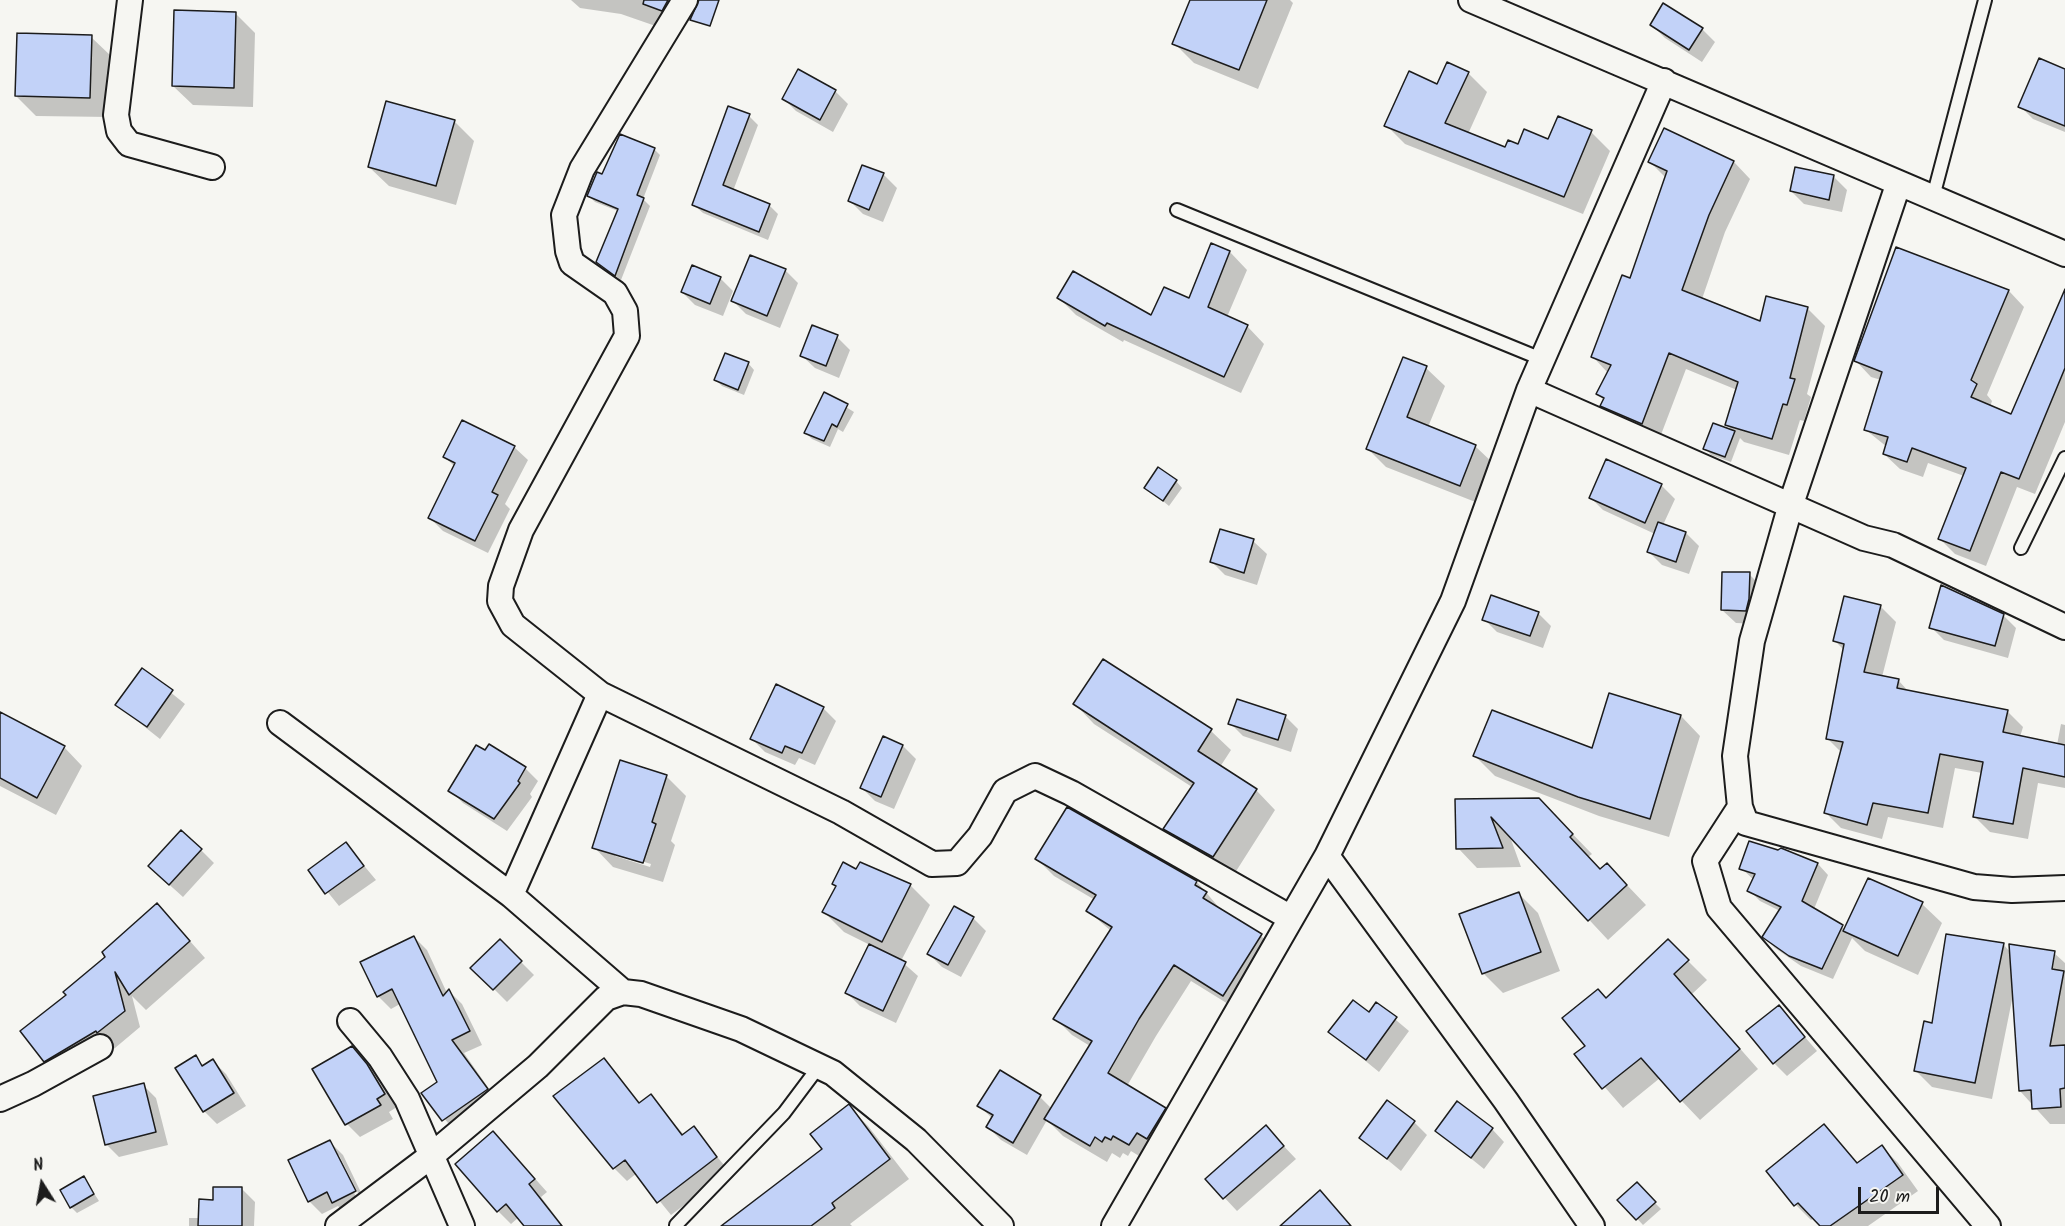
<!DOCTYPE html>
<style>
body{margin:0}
#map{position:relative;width:2065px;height:1226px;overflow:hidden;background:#f6f6f2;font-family:Kalam,sans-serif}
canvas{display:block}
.north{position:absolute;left:12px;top:1154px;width:60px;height:60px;-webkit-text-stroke:4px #f6f6f2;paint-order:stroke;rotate:349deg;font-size:16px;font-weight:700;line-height:24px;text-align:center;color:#1c1c1c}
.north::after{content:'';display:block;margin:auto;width:21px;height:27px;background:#1c1c1c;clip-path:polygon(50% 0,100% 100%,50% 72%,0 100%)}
.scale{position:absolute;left:1858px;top:1187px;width:81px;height:27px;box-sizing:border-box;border:3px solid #1c1c1c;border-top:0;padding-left:8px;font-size:18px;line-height:21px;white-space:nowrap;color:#1c1c1c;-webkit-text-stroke:4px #f6f6f2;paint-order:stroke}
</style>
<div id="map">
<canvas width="2065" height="1226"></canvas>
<div class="north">N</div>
<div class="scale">20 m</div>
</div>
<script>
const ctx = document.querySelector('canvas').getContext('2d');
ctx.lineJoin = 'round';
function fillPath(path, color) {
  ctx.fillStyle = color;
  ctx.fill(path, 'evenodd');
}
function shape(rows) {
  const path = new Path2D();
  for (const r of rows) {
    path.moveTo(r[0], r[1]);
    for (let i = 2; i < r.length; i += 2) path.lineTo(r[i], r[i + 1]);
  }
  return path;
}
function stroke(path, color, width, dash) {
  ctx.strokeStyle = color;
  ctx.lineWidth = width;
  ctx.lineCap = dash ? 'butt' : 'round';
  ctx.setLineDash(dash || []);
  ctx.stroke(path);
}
const shadow = shape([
 [571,0,675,0,670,31,621,14,580,8],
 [1192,0,1290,0,1293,3,1258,89,1194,63,1174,43],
 [235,13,255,33,253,107,193,105,173,86],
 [1652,25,1702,29,1715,42,1702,62,1665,38],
 [91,37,111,56,109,117,36,116,16,96],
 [2065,70,2065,132,2033,119,2020,106],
 [1468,73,1487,92,1468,134,1506,149,1549,141,1559,118,1591,132,1610,151,1583,214,1405,144,1386,125],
 [835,91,848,104,833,132,796,111,783,98],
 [749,116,758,125,733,191,769,205,778,214,768,240,703,213,694,205],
 [454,121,474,141,456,205,389,186,369,167],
 [1665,130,1734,162,1750,179,1725,232,1702,299,1761,324,1767,298,1808,309,1825,326,1807,394,1811,397,1804,421,1800,420,1789,455,1744,442,1740,438,1731,462,1711,455,1705,448,1734,432,1727,425,1737,390,1686,369,1659,440,1619,422,1602,406,1605,401,1598,394,1608,373,1593,357,1630,279,1666,178,1650,162],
 [654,149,660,155,643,199,650,206,621,280,597,262,618,211,595,202,589,196,603,176],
 [863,167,884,175,897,188,883,222,863,214,850,201],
 [1834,177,1847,190,1842,212,1804,204,1791,191],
 [1212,245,1230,252,1247,270,1227,317,1247,326,1264,344,1241,393,1124,340,1123,342,1076,315,1059,298,1152,317,1190,300],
 [1897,249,2009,291,2024,307,1987,395,1992,401,1990,407,2012,416,2065,326,2065,422,2035,494,2017,487,1986,566,1955,554,1939,538,1964,476,1928,463,1923,477,1900,469,1884,454,1887,447,1866,430,1881,380,1871,377,1856,361],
 [785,270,798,283,780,328,746,314,733,301],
 [720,278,733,291,723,316,695,305,682,292],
 [837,337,850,350,839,378,815,368,801,355],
 [1404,359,1426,368,1445,386,1428,427,1475,446,1494,464,1478,503,1386,467,1368,449],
 [748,363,754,370,744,395,722,386,716,380],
 [825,394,854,412,843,432,838,429,830,447,812,439,806,433],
 [463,422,514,447,528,460,505,504,510,509,488,553,443,531,430,518,455,467,445,457],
 [1607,461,1662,486,1675,499,1663,525,1686,533,1699,546,1689,574,1662,565,1649,552,1655,534,1603,510,1590,497],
 [1176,481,1182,488,1169,506,1146,487],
 [1253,541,1267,554,1257,585,1225,575,1212,562],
 [1749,574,1762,587,1759,624,1736,623,1722,610],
 [1880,606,1896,622,1882,677,1898,680,1910,693,2007,711,2023,727,2020,737,2057,745,2061,724,2065,725,2065,788,2038,783,2028,839,1990,832,1975,817,1982,773,1955,768,1943,828,1888,817,1882,839,1841,828,1826,813,1842,753,1828,739,1844,650,1835,641],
 [1538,613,1551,626,1543,648,1497,632,1484,619],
 [2003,615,2016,628,2008,658,1944,640,1931,627],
 [1103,661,1211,731,1231,750,1220,767,1256,790,1275,810,1233,876,1185,848,1165,829,1192,787,1094,724,1075,704],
 [143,670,185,704,160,739,117,705],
 [1610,695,1681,716,1700,736,1669,837,1599,816,1495,776,1475,756,1593,750],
 [823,708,836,721,815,765,799,758,795,765,765,752,752,739],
 [0,713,64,747,82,766,56,815,0,786],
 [1285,716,1298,729,1291,752,1243,736,1230,723],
 [884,738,903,746,916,759,894,809,875,801,862,788],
 [489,746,525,768,538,781,530,794,532,797,507,831,463,803,450,790],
 [666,776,686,796,671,841,675,845,663,882,613,867,594,847],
 [615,853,651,864,650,867,615,856],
 [1457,801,1559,820,1592,854,1588,857,1600,870,1626,884,1646,905,1608,940,1509,834,1521,867,1477,868,1458,848],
 [1067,809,1197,882,1222,911,1261,936,1278,952,1241,1012,1191,981,1156,1036,1127,1086,1165,1109,1182,1126,1147,1161,1131,1151,1128,1156,1123,1153,1120,1158,1112,1153,1107,1162,1063,1136,1047,1120,1027,1155,1001,1140,988,1127,993,1119,979,1106,1040,1097,1052,1109,1090,1046,1072,1035,1055,1018,1111,931,1088,911,1095,900,1054,876,1037,859],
 [346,844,376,880,339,906,310,870],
 [1781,849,1818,864,1828,875,1814,909,1846,930,1922,904,1942,923,1918,975,1865,951,1852,938,1833,979,1801,966,1775,948,1764,937,1780,911,1760,901,1749,890,1754,880,1741,868],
 [201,850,214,863,183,897,163,879],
 [857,871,910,885,930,905,901,961,918,976,896,1023,860,1006,847,993,870,945,844,932,824,912,837,887,833,884],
 [1518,893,1538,913,1560,971,1503,993,1483,973],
 [973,918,986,931,961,977,942,967,929,954],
 [173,922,205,958,146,1010,132,996,140,1027,115,1048,62,1077,45,1061,68,996],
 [414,937,427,950,447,993,449,991,462,1004,482,1045,464,1053,499,1103,456,1133,424,1093,439,1082,400,1004,391,1009,378,996],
 [500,941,534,975,507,1002,473,968],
 [1668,941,1707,980,1692,994,1758,1069,1700,1120,1660,1078,1623,1108,1576,1054,1587,1046,1607,1000],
 [2003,944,2011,953,2054,953,2065,963,2065,1124,2050,1124,2020,1091,2013,995,1992,1099,1932,1087,1915,1070,1933,1025],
 [1377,1004,1409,1031,1379,1072,1330,1032,1369,1014],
 [1779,1007,1817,1051,1787,1076,1774,1063],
 [352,1048,380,1078,397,1107,389,1112,393,1119,360,1137,347,1124,315,1070],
 [195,1057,204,1066,213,1061,226,1074,246,1106,217,1124,204,1111],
 [603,1060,640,1104,651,1096,684,1135,693,1128,729,1171,671,1215,637,1173,627,1181,614,1168],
 [143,1085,156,1098,168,1145,119,1157,106,1144],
 [848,1106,868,1126,909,1179,850,1224,852,1226,747,1226,824,1150],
 [1414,1122,1427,1135,1401,1171,1361,1138],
 [1824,1126,1858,1164,1882,1147,1898,1163,1918,1191,1868,1226,1822,1226,1814,1218,1811,1220,1796,1205],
 [1492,1129,1504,1142,1484,1169,1437,1131],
 [1278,1140,1296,1159,1237,1211,1207,1179],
 [330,1142,343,1155,367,1205,346,1215,338,1206,322,1214,309,1201],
 [336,1155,339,1155,360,1197,357,1199],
 [506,1146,547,1192,541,1197,563,1226,526,1226,519,1217,511,1224,498,1211],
 [84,1178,99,1201,77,1213,71,1207],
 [1636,1184,1661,1209,1643,1225,1620,1200],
 [242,1189,255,1202,254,1226,189,1226,189,1218,200,1218,214,1201]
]);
const building = shape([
 [644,0,668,0,662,11,643,4,644,0],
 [699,0,719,0,710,26,690,20,699,0],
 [1190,0,1267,0,1239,70,1172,44,1190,0],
 [1663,3,1703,28,1689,50,1650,25,1663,3],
 [174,10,236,12,234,88,172,86,174,10],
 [17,33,92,35,90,98,15,96,17,33],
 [2039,58,2065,69,2065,126,2018,107,2039,58],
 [1447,62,1469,72,1445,123,1505,147,1508,140,1518,144,1524,129,1548,139,1558,116,1592,130,1564,197,1384,126,1409,71,1437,84,1447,62],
 [798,69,836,90,820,120,782,99,798,69],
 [386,101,455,120,436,186,368,167,386,101],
 [728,106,750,114,723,185,770,204,759,232,692,205,728,106],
 [1664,128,1734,161,1709,215,1682,290,1760,321,1766,296,1808,307,1790,378,1795,379,1787,405,1783,404,1772,439,1725,425,1738,382,1669,353,1642,424,1600,406,1604,398,1596,394,1611,365,1591,357,1622,275,1630,278,1667,171,1648,162,1664,128],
 [620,134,655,148,637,195,644,198,615,276,596,262,618,209,587,196,597,172,602,174,620,134],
 [862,165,884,173,869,210,848,201,862,165],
 [1795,167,1834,175,1829,200,1790,191,1795,167],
 [1211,243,1230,251,1208,307,1248,325,1224,377,1107,323,1105,326,1057,298,1073,271,1151,315,1164,287,1189,298,1211,243],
 [1896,247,2009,290,1971,380,1977,384,1971,397,2011,414,2065,289,2065,368,2019,479,2001,472,1970,551,1938,539,1966,468,1912,448,1907,462,1883,454,1888,437,1864,430,1882,372,1854,361,1896,247],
 [750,255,786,269,767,316,731,301,750,255],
 [692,265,721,277,710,304,681,292,692,265],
 [812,325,838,335,826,366,800,356,812,325],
 [725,353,749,362,738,390,714,380,725,353],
 [1403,357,1427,366,1407,417,1476,445,1460,486,1366,449,1403,357],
 [824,392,848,404,837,427,832,424,824,441,804,433,824,392],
 [462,420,515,446,492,492,498,495,475,541,428,518,455,463,443,457,462,420],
 [1713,423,1735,431,1725,457,1703,449,1713,423],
 [1606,459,1662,484,1645,523,1589,498,1606,459],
 [1158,467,1177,480,1163,501,1144,488,1158,467],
 [1658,522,1686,532,1676,562,1647,552,1658,522],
 [1220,529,1254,539,1244,573,1210,562,1220,529],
 [1722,572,1750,572,1749,599,1746,611,1721,610,1722,572],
 [1941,585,2004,614,1995,646,1929,628,1941,585],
 [1491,595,1539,612,1530,636,1482,620,1491,595],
 [1844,596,1881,605,1864,672,1899,679,1897,688,2008,710,2003,732,2065,745,2065,777,2023,768,2013,824,1973,817,1983,762,1940,754,1928,813,1873,803,1867,825,1824,813,1843,742,1826,739,1844,644,1833,641,1844,596],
 [1103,659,1212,729,1198,751,1257,789,1213,857,1163,829,1194,783,1073,704,1103,659],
 [142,668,173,690,147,727,115,705,142,668],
 [776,684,824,707,802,753,785,746,782,753,750,739,776,684],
 [1609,693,1681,715,1650,819,1578,797,1473,756,1492,710,1592,748,1609,693],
 [1237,699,1286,715,1278,740,1228,724,1237,699],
 [0,712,65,746,37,798,0,778,0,712],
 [883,736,903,745,881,797,860,788,883,736],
 [489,744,526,767,518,781,520,783,494,819,448,791,476,745,485,750,489,744],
 [620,760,667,775,652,822,656,824,643,863,592,848,620,760],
 [1539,798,1573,834,1570,837,1600,869,1607,863,1627,885,1588,921,1491,817,1503,848,1456,849,1455,799,1539,798],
 [1067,807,1197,881,1195,885,1207,892,1203,898,1262,934,1223,996,1174,965,1139,1019,1108,1073,1166,1108,1147,1139,1137,1133,1129,1145,1113,1136,1111,1140,1105,1137,1102,1142,1095,1137,1090,1146,1044,1119,1092,1041,1053,1019,1112,927,1086,911,1096,895,1035,859,1067,807],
 [181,830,202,849,169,885,148,866,181,830],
 [1749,841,1778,850,1781,848,1818,863,1802,901,1843,925,1822,969,1789,956,1762,937,1781,907,1747,891,1755,874,1739,869,1749,841],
 [346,842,364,866,325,894,308,870,346,842],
 [843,862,856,869,860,862,911,884,882,942,822,912,836,886,832,884,843,862],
 [1868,878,1923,902,1898,956,1843,931,1868,878],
 [1519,892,1541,952,1482,974,1459,914,1519,892],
 [157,903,190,941,129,995,115,972,125,1011,97,1033,96,1031,44,1062,20,1031,66,995,63,992,105,957,102,952,157,903],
 [954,906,974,917,948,965,927,954,954,906],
 [1946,934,2004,943,1975,1083,1914,1071,1924,1021,1932,1023,1946,934],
 [414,936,443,996,449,989,470,1031,452,1040,488,1089,442,1121,421,1093,437,1082,392,989,377,997,360,962,414,936],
 [500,939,522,961,493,990,470,968,500,939],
 [1668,939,1689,960,1674,974,1740,1049,1680,1102,1641,1058,1602,1089,1574,1054,1585,1046,1562,1018,1598,989,1606,998,1668,939],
 [869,944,906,962,883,1011,845,993,869,944],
 [2009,944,2055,951,2052,969,2064,971,2050,1046,2065,1045,2065,1088,2060,1089,2061,1107,2032,1109,2031,1090,2019,1091,2009,944],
 [1353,1000,1369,1012,1376,1002,1397,1017,1366,1060,1328,1032,1353,1000],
 [1779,1005,1805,1037,1773,1064,1746,1031,1779,1005],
 [352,1046,367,1064,385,1094,377,1099,381,1105,345,1125,312,1069,352,1046],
 [196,1055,202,1066,213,1059,234,1093,203,1112,175,1068,196,1055],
 [604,1058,639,1103,651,1094,682,1135,694,1126,717,1157,657,1203,625,1160,613,1169,553,1096,604,1058],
 [1000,1070,1041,1095,1013,1143,986,1127,993,1115,977,1106,1000,1070],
 [144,1083,156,1132,105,1145,93,1096,144,1083],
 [1387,1100,1415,1121,1387,1159,1359,1138,1387,1100],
 [1457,1101,1493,1128,1471,1158,1435,1131,1457,1101],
 [849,1104,890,1159,832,1203,835,1208,811,1226,721,1226,822,1149,810,1134,849,1104],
 [1824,1124,1857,1163,1882,1145,1903,1175,1830,1226,1820,1226,1798,1203,1794,1206,1766,1171,1824,1124],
 [1266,1125,1284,1146,1223,1199,1205,1179,1266,1125],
 [493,1131,535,1179,529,1184,562,1226,524,1226,506,1204,497,1212,455,1164,493,1131],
 [330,1140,356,1191,332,1203,327,1192,308,1202,288,1160,330,1140],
 [84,1176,94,1194,70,1208,60,1190,84,1176],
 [1637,1182,1656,1202,1636,1220,1617,1200,1637,1182],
 [213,1187,242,1187,242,1226,198,1226,199,1199,213,1200,213,1187],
 [1320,1190,1351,1226,1280,1226,1320,1190]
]);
const lane = shape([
 [1933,197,1985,0],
 [1177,210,1544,360],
 [2021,548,2065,458],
 [676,1225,784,1113,820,1065]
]);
const street = shape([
 [130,0,116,115,119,131,129,144,212,167],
 [1471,0,2065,254],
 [1898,185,1791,504,1752,641,1735,756,1740,807,1746,823,1974,887,2012,890,2065,888],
 [1529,390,1864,538,1893,545,2065,627],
 [600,694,841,812,932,864,957,863,980,836,1005,791,1035,776,1071,793,1291,918],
 [280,723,511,895,623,992],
 [1740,807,1705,861,1719,908,1988,1226],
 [1327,856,1506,1101,1592,1226],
 [511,895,600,694,513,625,500,601,501,586,521,530,627,336,625,311,615,293,572,263,568,251,564,215,582,169,685,0],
 [350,1021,380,1057,407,1099,462,1226],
 [0,1099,33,1084,100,1047],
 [338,1226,431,1156,538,1066,606,998,623,992,641,994,741,1029,833,1073,916,1140,1001,1226],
 [1114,1226,1327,856,1453,601,1529,390,1664,81]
]);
fillPath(shadow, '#0003');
fillPath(building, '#c2d2f8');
stroke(building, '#1c1c1c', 1.5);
stroke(lane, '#1c1c1c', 16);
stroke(street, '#1c1c1c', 28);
stroke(lane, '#f6f6f2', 12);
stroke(street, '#f6f6f2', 24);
</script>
